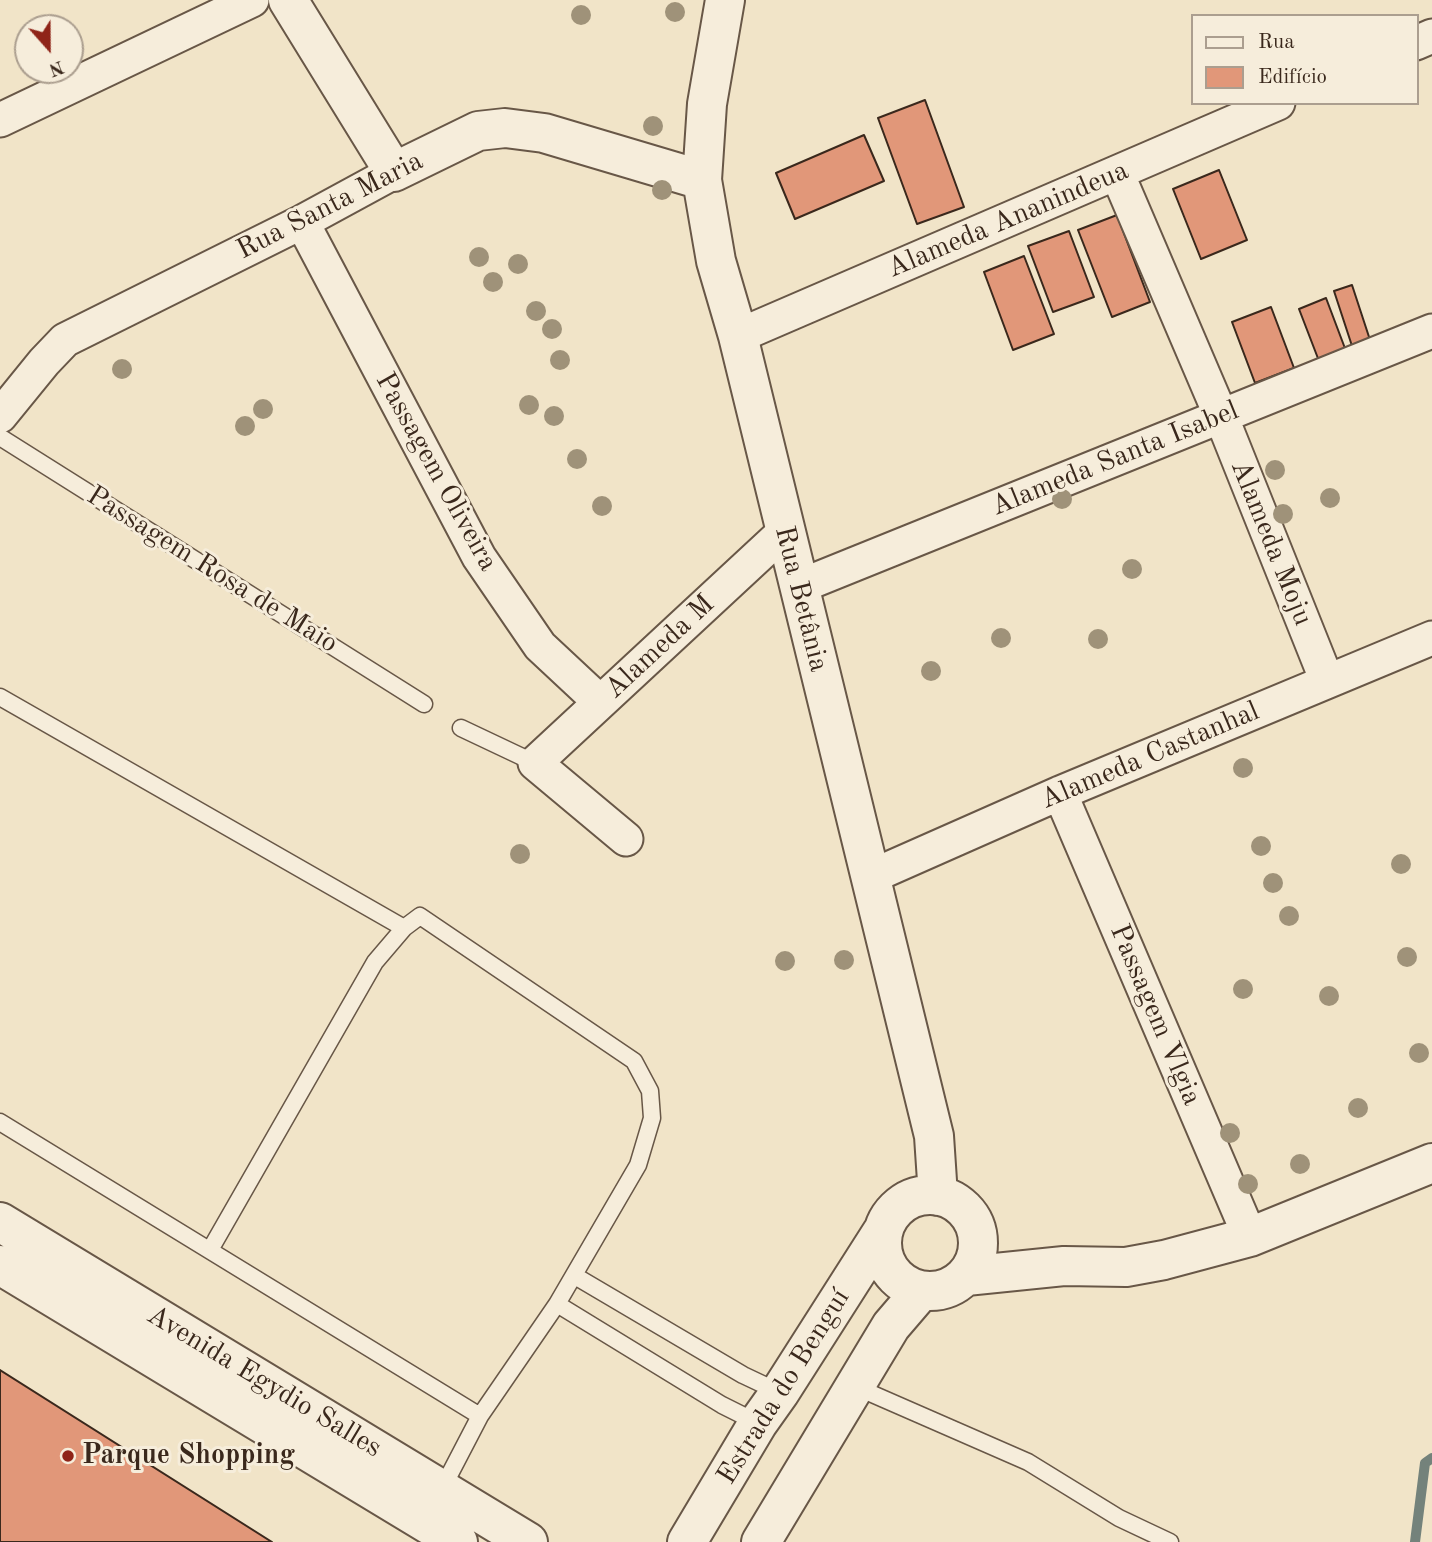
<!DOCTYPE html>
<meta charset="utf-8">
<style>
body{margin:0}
#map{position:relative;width:1432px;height:1542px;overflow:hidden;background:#f1e4c8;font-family:"Old Standard TT",serif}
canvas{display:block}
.legend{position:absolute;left:1191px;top:14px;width:228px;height:91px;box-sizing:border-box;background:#f6eddb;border:2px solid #ab9e8f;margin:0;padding:9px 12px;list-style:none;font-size:21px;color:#3a281c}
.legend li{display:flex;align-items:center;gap:14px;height:35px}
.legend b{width:35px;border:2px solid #ab9e8f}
.north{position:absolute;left:14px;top:14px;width:70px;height:70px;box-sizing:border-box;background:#f6eddb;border:2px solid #ab9e8f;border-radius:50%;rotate:159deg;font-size:19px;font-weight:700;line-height:28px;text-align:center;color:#3a281c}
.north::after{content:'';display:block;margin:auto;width:24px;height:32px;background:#8f2418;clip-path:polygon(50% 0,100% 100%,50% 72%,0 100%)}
</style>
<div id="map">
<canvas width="1432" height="1542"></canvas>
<ul class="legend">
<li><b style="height:9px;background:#f6eddb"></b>Rua</li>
<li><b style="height:19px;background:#e19779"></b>Edifício</li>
</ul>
<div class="north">N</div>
</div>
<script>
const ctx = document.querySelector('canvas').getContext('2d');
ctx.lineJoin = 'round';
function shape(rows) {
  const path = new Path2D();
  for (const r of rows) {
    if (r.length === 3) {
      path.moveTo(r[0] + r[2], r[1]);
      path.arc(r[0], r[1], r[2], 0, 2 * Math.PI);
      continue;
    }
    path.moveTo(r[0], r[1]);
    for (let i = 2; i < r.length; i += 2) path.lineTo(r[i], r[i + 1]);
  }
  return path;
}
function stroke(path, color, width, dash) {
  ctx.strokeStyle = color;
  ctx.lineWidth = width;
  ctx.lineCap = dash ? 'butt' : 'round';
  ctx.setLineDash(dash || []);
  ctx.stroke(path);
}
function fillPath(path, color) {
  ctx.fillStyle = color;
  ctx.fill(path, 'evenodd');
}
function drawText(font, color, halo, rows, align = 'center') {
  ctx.font = font + ' "Old Standard TT",serif';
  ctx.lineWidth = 6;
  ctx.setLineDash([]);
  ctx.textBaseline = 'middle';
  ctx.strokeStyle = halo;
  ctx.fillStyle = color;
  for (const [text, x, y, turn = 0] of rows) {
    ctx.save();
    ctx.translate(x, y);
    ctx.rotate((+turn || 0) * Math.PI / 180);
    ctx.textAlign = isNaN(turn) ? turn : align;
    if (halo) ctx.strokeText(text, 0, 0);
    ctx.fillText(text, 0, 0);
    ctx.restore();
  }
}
const stream = shape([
 [1415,1542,1425,1463,1432,1458]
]);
const building = shape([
 [925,100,964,207,917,224,878,118,925,100],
 [864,135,884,181,795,219,776,173,864,135],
 [1219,170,1247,240,1201,259,1173,189,1219,170],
 [1117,215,1150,302,1112,317,1078,230,1117,215],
 [1069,231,1094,297,1053,312,1028,246,1069,231],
 [1024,256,1054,334,1013,350,984,272,1024,256],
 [1352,285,1371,343,1353,349,1334,291,1352,285],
 [1326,298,1346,351,1319,361,1299,309,1326,298],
 [1271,307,1294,368,1255,383,1232,322,1271,307],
 [0,1370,272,1542,0,1542,0,1370]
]);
const service = shape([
 [0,437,424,704],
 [0,697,404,928],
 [461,728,535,763],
 [0,1122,480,1416,557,1304,638,1165,652,1118,650,1091,634,1061,420,916,404,928,375,962,210,1250],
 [575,1276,743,1375,779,1392],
 [557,1304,722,1405,758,1423],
 [854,1386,1028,1462,1119,1518,1170,1542],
 [442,1489,480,1416]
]);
const minor = shape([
 [1416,43,1432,36],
 [0,120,252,0],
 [1117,173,1221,416,1327,681],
 [302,222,479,557,540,646,600,702],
 [738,336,1278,103],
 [0,416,44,362,65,340,302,222,394,172],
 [798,587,1432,331],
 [1060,793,1250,1237],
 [626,839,535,763,785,531],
 [870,877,1060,793,1432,638]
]);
const tertiary = shape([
 [288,0,394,172,478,131,505,128,544,133,702,180],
 [725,0,707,104,702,180,716,261,738,336,934,1136,938,1196],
 [930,1243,48],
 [0,1222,528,1542],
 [0,1265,458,1542],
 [966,1276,1064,1266,1126,1267,1164,1260,1250,1237,1432,1163],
 [687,1542,758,1423,780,1392,882,1232],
 [761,1542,891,1326,921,1291]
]);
const trees = [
 [675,12],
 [581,15],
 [653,126],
 [662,190],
 [479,257],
 [518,264],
 [493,282],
 [536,311],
 [552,329],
 [560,360],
 [122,369],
 [529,405],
 [263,409],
 [554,416],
 [245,426],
 [577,459],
 [1275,470],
 [1330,498],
 [1062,499],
 [602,506],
 [1283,514],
 [1132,569],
 [1001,638],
 [1098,639],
 [931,671],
 [1243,768],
 [1261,846],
 [520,854],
 [1401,864],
 [1273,883],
 [1289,916],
 [1407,957],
 [844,960],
 [785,961],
 [1243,989],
 [1329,996],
 [1419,1053],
 [1358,1108],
 [1230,1133],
 [1300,1164],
 [1248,1184]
];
const markers = [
 [68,1456,7,"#8f2418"]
];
const streetNames = [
 ["Rua Santa Maria",330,206,-27],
 ["Alameda Ananindeua",1008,220,-23],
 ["Alameda Santa Isabel",1115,459,-22],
 ["Passagem Oliveira",436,472,61],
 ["Alameda Moju",1271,543,68],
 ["Passagem Rosa de Maio",212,570,32],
 ["Rua Betânia",801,599,76],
 ["Alameda M",660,647,-43],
 ["Alameda Castanhal",1150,756,-23],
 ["Passagem Vlgia",1155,1015,67],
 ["Avenida Egydio Salles",264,1382,31],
 ["Estrada do Benguí",784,1387,-58]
];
const poiNames = [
 ["Parque Shopping",82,1456]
];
stroke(stream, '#74827b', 10);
fillPath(building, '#e19779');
stroke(building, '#3a281c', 2);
stroke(service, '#685747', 19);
stroke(minor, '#685747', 37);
stroke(tertiary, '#685747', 42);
stroke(service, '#f6eddb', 16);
stroke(minor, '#f6eddb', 33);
stroke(tertiary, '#f6eddb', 38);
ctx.fillStyle = '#9f9279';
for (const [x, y] of trees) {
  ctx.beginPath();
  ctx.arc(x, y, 10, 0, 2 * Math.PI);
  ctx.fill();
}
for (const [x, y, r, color] of markers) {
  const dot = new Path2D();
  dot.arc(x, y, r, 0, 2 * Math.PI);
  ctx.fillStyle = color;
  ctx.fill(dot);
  stroke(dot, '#f6eddb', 2.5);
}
drawText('28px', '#3a281c', '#f6eddb', streetNames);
drawText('bold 28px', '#3a281c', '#f6eddb', poiNames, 'left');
</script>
